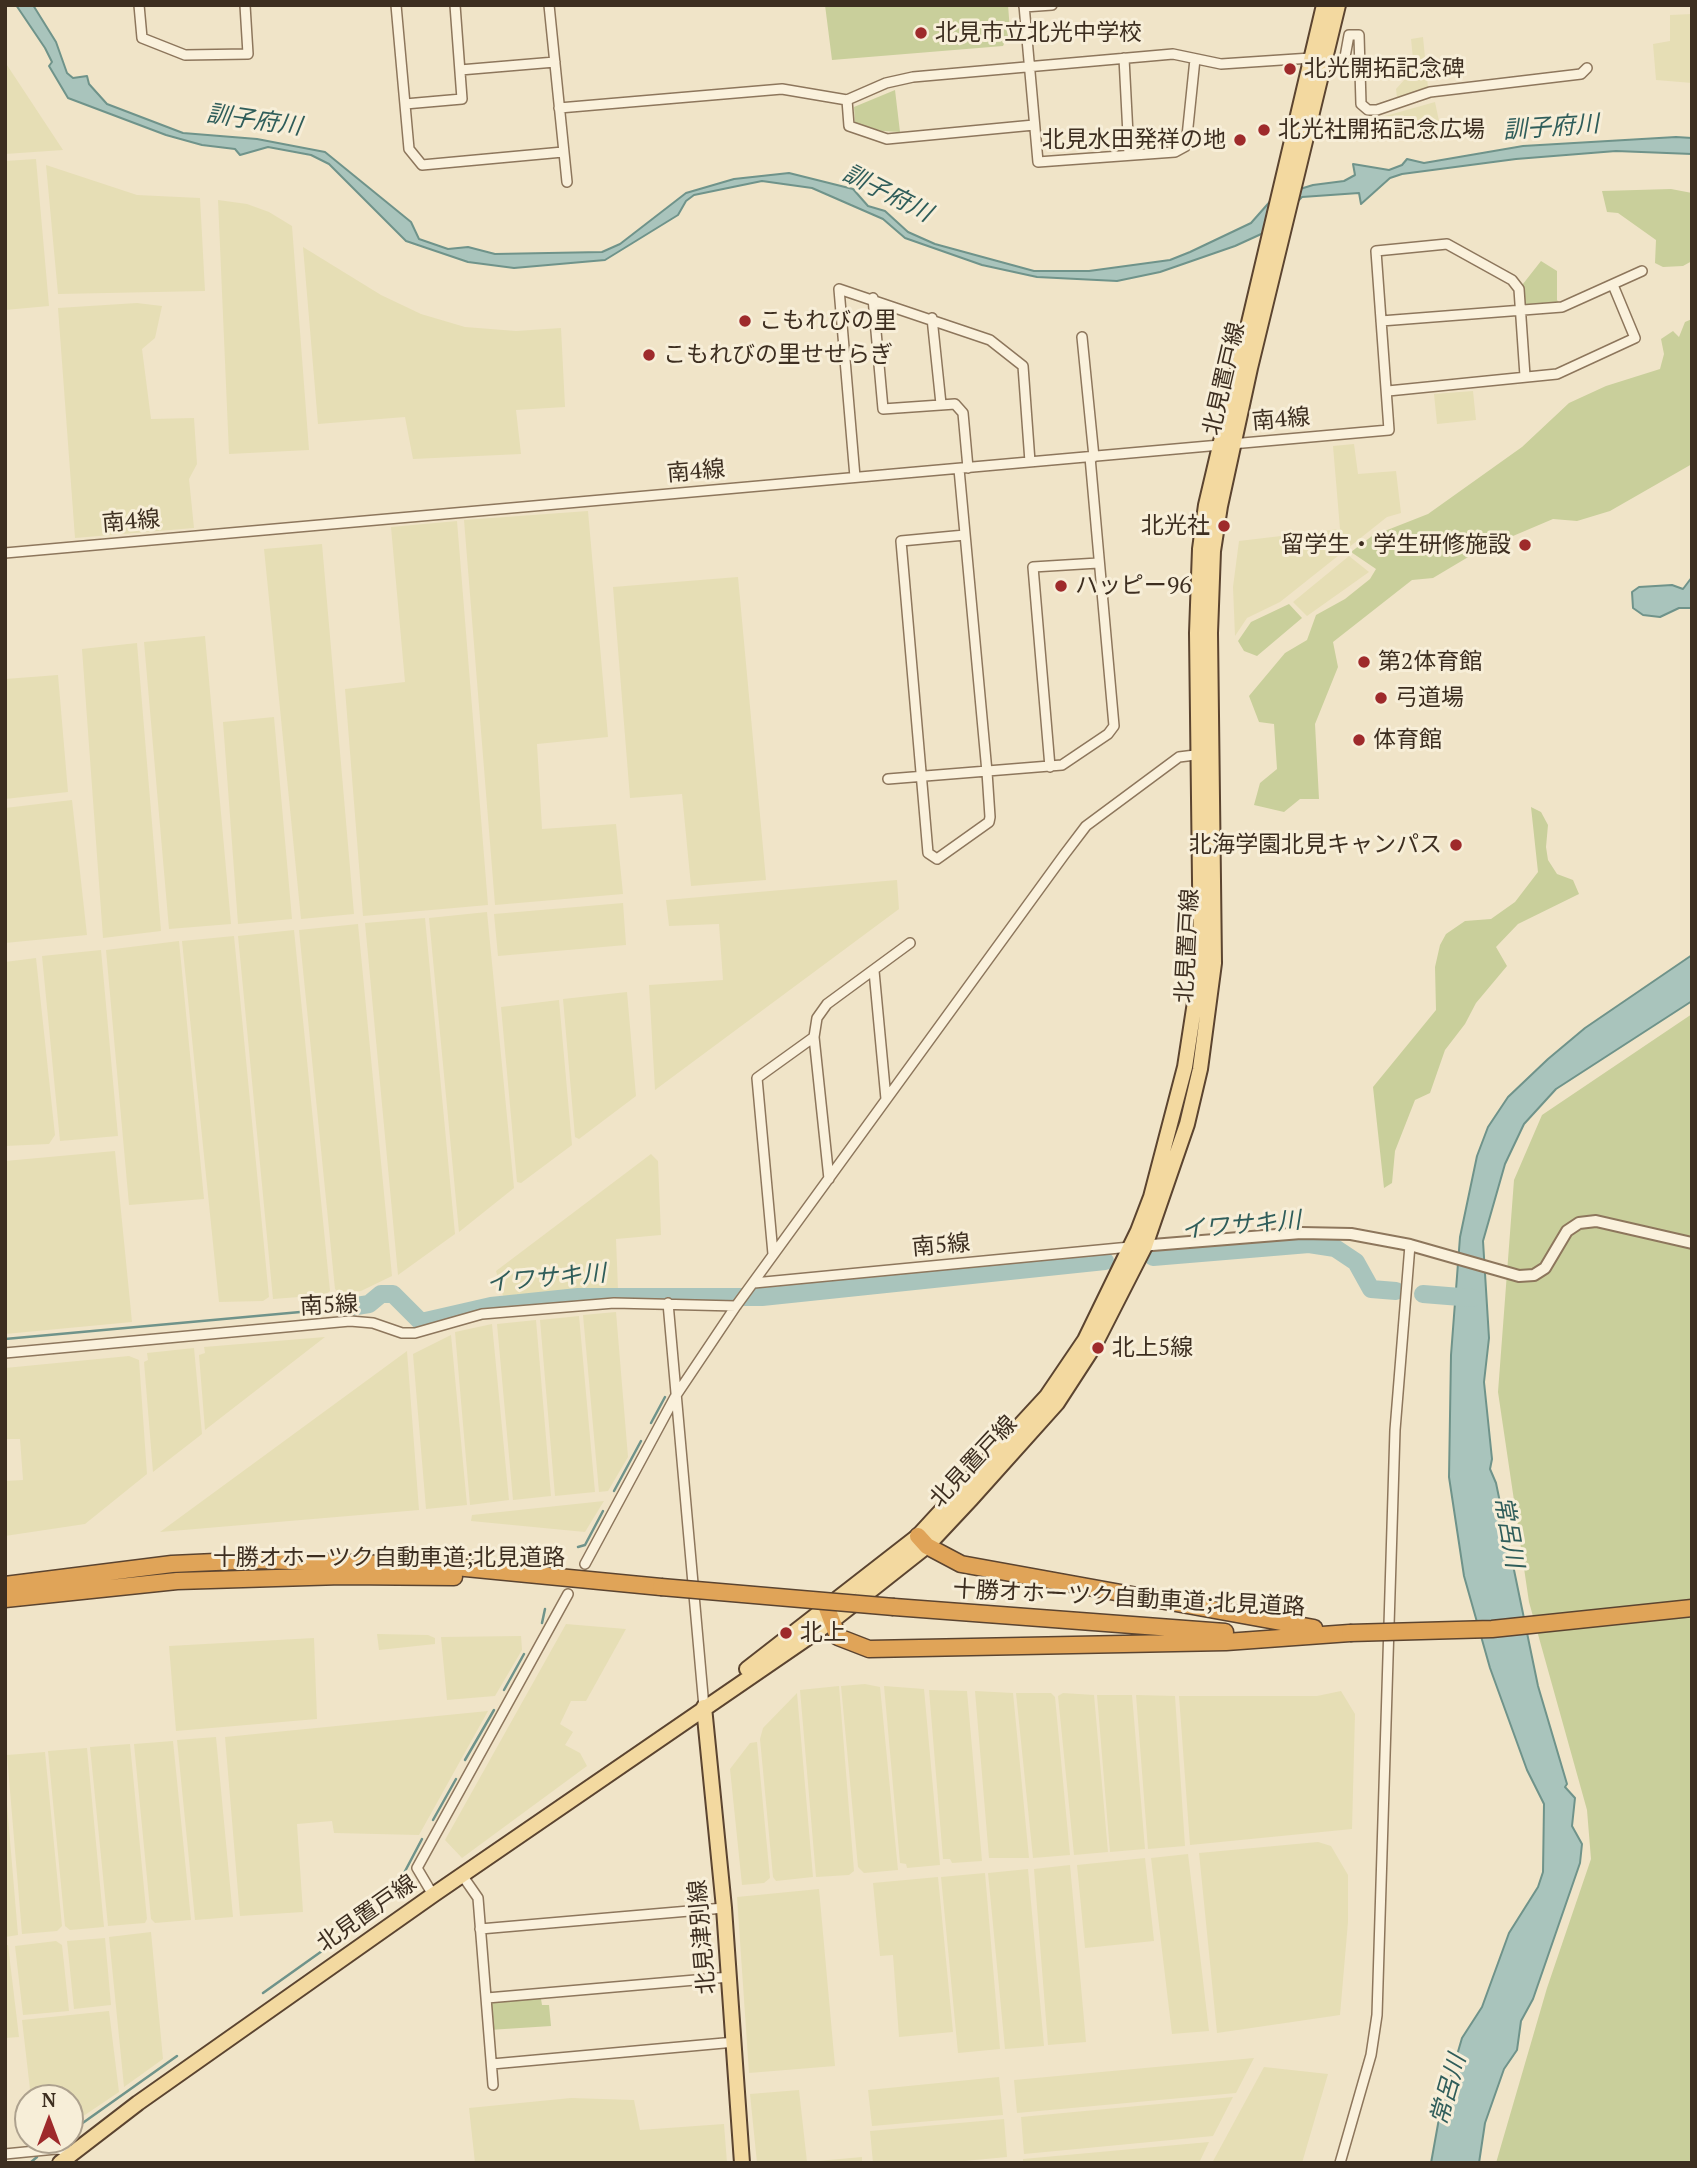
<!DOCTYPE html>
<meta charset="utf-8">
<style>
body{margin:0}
#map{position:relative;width:1697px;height:2168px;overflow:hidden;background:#f0e4c8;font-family:"PT Serif",serif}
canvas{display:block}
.frame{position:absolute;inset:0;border:7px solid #3d2e20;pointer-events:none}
.north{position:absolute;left:14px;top:2084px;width:70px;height:70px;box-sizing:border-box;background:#f7eed8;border:2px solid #ada18e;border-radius:50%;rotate:0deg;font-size:19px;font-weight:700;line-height:28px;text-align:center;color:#3d2e20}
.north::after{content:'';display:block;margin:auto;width:24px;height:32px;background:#9e2a2b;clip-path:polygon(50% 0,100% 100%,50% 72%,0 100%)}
</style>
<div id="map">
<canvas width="1697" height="2168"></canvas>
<div class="frame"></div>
<div class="north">N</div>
</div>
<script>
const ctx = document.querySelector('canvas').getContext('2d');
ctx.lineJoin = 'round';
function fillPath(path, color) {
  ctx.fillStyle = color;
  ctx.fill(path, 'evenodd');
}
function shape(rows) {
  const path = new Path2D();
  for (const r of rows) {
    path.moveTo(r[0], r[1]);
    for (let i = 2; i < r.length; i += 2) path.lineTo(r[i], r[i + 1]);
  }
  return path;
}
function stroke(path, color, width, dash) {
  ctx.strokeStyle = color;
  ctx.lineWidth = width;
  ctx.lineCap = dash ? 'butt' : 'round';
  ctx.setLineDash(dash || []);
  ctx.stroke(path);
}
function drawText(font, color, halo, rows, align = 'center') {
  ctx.font = font + ' "PT Serif","Noto Sans JP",serif';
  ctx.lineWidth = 6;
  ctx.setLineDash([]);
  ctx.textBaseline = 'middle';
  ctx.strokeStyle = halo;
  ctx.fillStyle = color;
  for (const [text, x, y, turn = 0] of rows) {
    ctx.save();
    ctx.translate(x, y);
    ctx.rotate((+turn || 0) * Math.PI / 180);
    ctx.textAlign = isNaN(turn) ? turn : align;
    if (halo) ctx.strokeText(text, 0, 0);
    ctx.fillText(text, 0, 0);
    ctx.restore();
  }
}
const farmland = shape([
 [1692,14,1692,83,1656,80,1653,44,1670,41,1670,15],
 [1423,37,1428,88,1397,98,1396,89,1414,69,1411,39],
 [5,62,63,150,5,154],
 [1435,102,1439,121,1379,135,1378,118],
 [36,159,49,306,5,310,5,161],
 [46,165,137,195,200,198,205,291,58,294],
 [218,200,247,204,269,212,292,226,309,450,229,454],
 [303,247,381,295,421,314,465,327,516,331,561,328,565,407,516,410,521,454,413,459,405,417,318,424],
 [137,303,162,306,155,338,142,349,151,419,194,418,197,464,189,479,194,528,75,538,58,308],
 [1473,391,1476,420,1437,424,1434,394],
 [1354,444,1358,474,1396,471,1401,513,1387,517,1280,602,1247,618,1235,636,1233,587,1239,541,1340,529,1333,446],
 [588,511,608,737,537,744,542,829,616,824,623,894,495,905,464,520],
 [457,521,488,905,363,916,345,689,405,682,391,527],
 [322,544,354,914,301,919,264,549],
 [1349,556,1369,572,1307,616,1293,602],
 [738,577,766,880,691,886,682,794,630,798,613,587],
 [205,636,231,924,169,929,144,642],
 [137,643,161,931,103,938,82,649],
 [58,675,68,792,5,799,5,679],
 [274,717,292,919,238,924,223,722],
 [72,800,87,935,5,943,5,808],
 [897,880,899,909,655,1090,649,985,723,980,719,924,669,926,666,900],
 [623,903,626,945,498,956,494,914],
 [487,912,514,1188,459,1232,429,918],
 [425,918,455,1234,398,1275,365,923],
 [358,924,392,1276,361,1291,339,1293,335,1289,299,930],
 [294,930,330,1291,325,1295,273,1299,238,936],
 [234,936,269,1297,263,1301,219,1302,182,941],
 [179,941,204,1199,129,1205,106,950],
 [101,950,118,1136,60,1141,42,956],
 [36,958,55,1135,49,1144,5,1146,5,962],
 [627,992,636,1096,579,1139,575,1137,563,999],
 [559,1000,572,1145,521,1183,517,1182,501,1007],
 [115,1151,132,1322,5,1334,5,1161],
 [651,1154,658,1161,661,1235,616,1239,618,1290,572,1290,503,1296,496,1271],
 [616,1312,628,1457,608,1491,599,1492,583,1315],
 [579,1316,595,1492,555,1496,540,1320],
 [536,1320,551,1496,513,1500,497,1324],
 [492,1324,509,1500,470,1505,455,1332],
 [451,1335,467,1505,426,1509,413,1354],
 [325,1337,205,1430,199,1355,205,1353,204,1347],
 [194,1348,202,1434,153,1472,144,1362,148,1360,147,1353],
 [407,1351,419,1510,160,1532],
 [129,1356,139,1360,147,1474,85,1524,5,1536,5,1481,23,1480,20,1439,5,1439,5,1368],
 [604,1501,585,1532,471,1521,472,1515],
 [566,1624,626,1629,586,1701,571,1701,560,1724,573,1732,565,1745,580,1753,587,1766,462,1858,445,1840],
 [377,1634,428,1635,435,1638,435,1644,379,1650],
 [521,1636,522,1650,495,1696,447,1700,441,1637],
 [314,1638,317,1719,176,1731,169,1646],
 [865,1684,880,1687,898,1870,864,1873,858,1867,841,1686],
 [839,1686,854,1871,849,1875,816,1877,800,1690],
 [884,1686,924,1689,940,1865,907,1868,906,1864,900,1863],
 [929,1690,967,1691,982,1861,952,1863,950,1859,943,1859],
 [975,1691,1013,1693,1029,1858,989,1858],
 [1341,1691,1355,1714,1352,1829,1190,1845,1179,1696,1317,1696],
 [797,1693,813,1877,776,1881,773,1877,760,1739,763,1728],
 [1016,1693,1051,1693,1055,1697,1070,1855,1033,1858],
 [1063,1693,1094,1695,1108,1852,1074,1855,1058,1696],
 [1097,1695,1132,1695,1145,1849,1110,1852],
 [1136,1695,1175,1696,1185,1846,1148,1849],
 [488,1711,419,1835,334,1833,332,1821,297,1824,303,1912,240,1916,225,1737],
 [216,1737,233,1917,195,1920,177,1740],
 [173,1741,191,1920,155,1923,151,1919,134,1744],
 [757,1742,770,1878,764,1883,742,1885,730,1769,750,1743],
 [130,1744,147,1919,145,1923,108,1926,90,1747],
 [87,1748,104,1927,70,1930,65,1926,48,1751],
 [45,1752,62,1926,57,1931,22,1934,7,1755],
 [5,1781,18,1935,5,1937],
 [1318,1842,1331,1846,1348,1875,1348,1922,1340,2015,1217,2033,1199,1853],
 [1188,1854,1209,2031,1172,2034,1151,1858],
 [1145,1858,1154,1941,1085,1948,1077,1865],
 [1070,1865,1086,2042,1048,2045,1034,1869],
 [1028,1869,1044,2046,1005,2049,988,1873],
 [985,1873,1000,2049,958,2053,941,1877],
 [938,1877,953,2032,899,2037,893,1955,880,1956,873,1883],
 [819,1889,835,2066,749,2073,737,1897],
 [151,1932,163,2059,124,2087,109,1937],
 [105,1938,111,2005,74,2009,67,1941],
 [56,1941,62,1945,69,2011,23,2015,15,1946],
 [5,1945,8,1945,19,2037,5,2038],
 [109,2011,119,2092,70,2125,70,2098,31,2098,22,2020],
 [1254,2058,1236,2093,1017,2113,1014,2080],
 [1264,2067,1328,2074,1302,2163,1212,2163],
 [999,2077,1003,2115,872,2126,868,2090],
 [799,2090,807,2162,862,2157,862,2163,757,2163,750,2094],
 [1233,2097,1213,2136,1024,2154,1021,2117],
 [571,2098,634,2100,640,2130,724,2124,727,2163,475,2163,469,2108],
 [1004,2119,1007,2157,943,2163,873,2163,870,2131],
 [1209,2142,1199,2163,1023,2163,1023,2159]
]);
const green = shape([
 [825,5,1008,5,1010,31,1003,46,832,60],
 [895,90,900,132,882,131,855,123,854,107],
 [1671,189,1692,193,1692,261,1683,266,1663,267,1655,263,1656,240,1618,213,1607,212,1602,191],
 [1541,261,1557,271,1557,300,1562,307,1519,309,1519,289],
 [1692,319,1692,464,1610,511,1577,521,1553,519,1480,550,1433,578,1412,580,1333,642,1338,667,1315,724,1319,799,1300,799,1284,812,1254,805,1260,783,1277,769,1274,724,1259,722,1249,696,1285,653,1307,640,1316,615,1345,599,1370,579,1376,569,1351,552,1372,536,1428,514,1522,447,1569,403,1606,386,1660,369,1664,354,1661,339,1673,331,1679,337,1685,322],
 [1289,604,1302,618,1257,656,1244,651,1238,641,1251,622],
 [1531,807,1541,812,1548,825,1546,847,1548,860,1557,874,1573,880,1579,894,1518,924,1496,947,1507,966,1476,1003,1465,1024,1445,1050,1430,1093,1415,1100,1395,1151,1392,1183,1384,1188,1373,1087,1436,1010,1435,967,1440,945,1446,934,1465,921,1491,919,1515,902,1538,872],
 [1692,1014,1692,2163,1496,2163,1547,1988,1591,1859,1587,1810,1529,1602,1498,1392,1514,1180,1542,1115],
 [540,1993,542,2005,549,2005,551,2026,489,2030,487,1998]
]);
const water = shape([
 [16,5,33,5,56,42,67,73,73,78,87,76,89,84,107,104,183,133,257,139,325,152,411,222,419,239,448,249,468,247,495,254,602,252,620,244,686,193,734,179,789,173,853,189,868,206,885,211,908,232,935,244,1034,271,1089,271,1170,260,1190,252,1251,223,1274,197,1313,185,1344,181,1355,175,1353,164,1389,170,1402,165,1407,159,1424,163,1523,146,1676,137,1692,138,1692,154,1616,151,1516,159,1402,174,1390,178,1361,204,1359,193,1302,197,1270,230,1235,246,1160,272,1117,281,1037,277,982,265,905,238,883,219,812,188,762,181,694,195,686,201,678,215,605,260,514,268,468,262,406,241,329,164,311,155,268,147,240,155,235,149,202,145,166,135,68,98,49,66,52,62,45,48,16,5],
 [1692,577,1692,608,1679,608,1660,617,1643,615,1633,608,1632,592,1639,587,1672,585,1683,589,1692,577],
 [1692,955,1692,1001,1556,1089,1524,1124,1505,1164,1483,1241,1489,1338,1484,1382,1492,1459,1490,1469,1496,1483,1538,1686,1567,1784,1565,1787,1575,1798,1572,1826,1582,1844,1580,1863,1533,1999,1521,2021,1517,2050,1504,2069,1485,2123,1479,2163,1431,2163,1440,2113,1462,2038,1482,2007,1509,1933,1538,1887,1543,1872,1544,1804,1527,1770,1490,1668,1464,1576,1449,1477,1451,1355,1460,1237,1477,1156,1488,1127,1508,1097,1548,1059,1585,1028,1692,955]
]);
const stream = shape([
 [729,1301,731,1297],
 [5,1339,344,1308],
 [651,1423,665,1397],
 [614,1491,641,1441],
 [578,1547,585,1545,603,1511],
 [542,1623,545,1609],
 [504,1690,524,1654],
 [465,1760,494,1710],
 [433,1820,456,1779],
 [393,1894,422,1839],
 [263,1993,374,1914],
 [70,2132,177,2056],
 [57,2141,58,2140],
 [30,2163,37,2157]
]);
const river = shape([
 [1153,1257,1309,1244,1335,1248,1356,1262,1371,1289,1396,1291],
 [1423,1294,1473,1298],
 [344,1308,369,1304,381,1294,393,1294,421,1322,491,1306,578,1297,762,1297,1105,1261]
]);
const minor = shape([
 [139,5,142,38,185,55,248,54,245,5],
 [396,5,409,149,422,165,563,152],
 [549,5,567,182],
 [1024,5,1038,162,1175,152,1186,146,1195,59],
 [1024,7,1052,5],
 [1124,58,1129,154],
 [460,70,555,62],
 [847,100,849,126,887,139,1034,125],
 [405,104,462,99,455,5],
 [559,108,782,89,847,100,886,83,913,77,1173,54,1221,64,1311,58,1343,68,1349,35,1359,35,1361,104,1368,110,1377,110,1430,92,1581,74,1587,68],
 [873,298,883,409,955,404,963,413,968,468],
 [932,318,941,404],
 [1381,321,1562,307,1642,271],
 [1082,337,1094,457],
 [1388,391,1557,374,1635,338,1613,285],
 [959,469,987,772,990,817,989,822,937,859,928,853,901,541,965,535],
 [855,477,839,289,990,340,1023,366,1030,462],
 [5,553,1389,430,1376,251,1447,244,1512,280,1519,289,1525,376],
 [1050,767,1033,567,1098,563],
 [888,779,1062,765,1108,734,1114,726,1090,457],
 [874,971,886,1099],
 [814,1037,817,1018,827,1004,910,943],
 [773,1254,757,1078,814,1037,829,1179],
 [754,1283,1130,1247],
 [668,1303,704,1707],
 [5,1353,350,1321,373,1323,402,1333,415,1333,482,1314,614,1303,736,1306],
 [585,1564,675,1397,736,1306,1064,855,1086,826,1179,757,1203,754],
 [462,1875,478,1898,493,2085],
 [433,1895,417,1868,568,1594],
 [480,1929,724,1908],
 [487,1998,730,1977],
 [492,2064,735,2042],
 [5,2154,56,2149,75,2151],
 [1340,2163,1371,2055,1377,2015,1395,1430,1410,1245]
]);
const tertiary = shape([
 [1140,1246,1301,1233,1351,1234,1410,1245,1519,1276,1534,1275,1545,1268,1567,1231,1579,1223,1596,1221,1692,1243]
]);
const primary = shape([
 [747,1669,918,1536,1047,1396,1085,1340,1138,1231,1151,1197,1185,1067,1201,963,1197,633,1200,549,1206,505,1324,5],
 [704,1707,724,1908,742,2163],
 [60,2163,138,2103,433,1895,832,1621,927,1546,971,1499,1057,1403,1094,1346,1145,1246,1187,1124,1200,1069,1214,963,1210,633,1213,551,1220,506,1250,368,1338,5]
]);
const motorway = shape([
 [918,1536,927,1546,961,1564,1314,1628],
 [5,1585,172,1564,259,1560,445,1566,661,1587],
 [5,1599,177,1581,342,1576,454,1577],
 [894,1607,1225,1632],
 [827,1608,838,1637,869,1649,1226,1642,1350,1633]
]);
const motorwayBridge = shape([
 [661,1587,894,1607],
 [1350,1633,1492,1629,1692,1608]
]);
const markers = [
 [921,33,7,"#9e2a2b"],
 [1290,69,7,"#9e2a2b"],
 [1264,130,7,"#9e2a2b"],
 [1240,140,7,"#9e2a2b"],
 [745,321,7,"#9e2a2b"],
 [649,355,7,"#9e2a2b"],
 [1224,526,7,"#9e2a2b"],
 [1525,545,7,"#9e2a2b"],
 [1061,586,7,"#9e2a2b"],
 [1364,662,7,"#9e2a2b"],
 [1381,698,7,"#9e2a2b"],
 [1359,740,7,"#9e2a2b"],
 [1456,845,7,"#9e2a2b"],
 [1098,1348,7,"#9e2a2b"],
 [786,1633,7,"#9e2a2b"]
];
const poiNames = [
 ["北見市立北光中学校",935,33],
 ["北光開拓記念碑",1304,69],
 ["北光社開拓記念広場",1278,130],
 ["北見水田発祥の地",1226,140,"right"],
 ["こもれびの里",759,321],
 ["こもれびの里せせらぎ",663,355],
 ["北光社",1210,526,"right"],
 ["留学生・学生研修施設",1511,545,"right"],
 ["ハッピー96",1075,586],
 ["第2体育館",1378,662],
 ["弓道場",1395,698],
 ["体育館",1373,740],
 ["北海学園北見キャンパス",1442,845,"right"],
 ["北上5線",1112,1348],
 ["北上",800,1633]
];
const streetNames = [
 ["北見置戸線",1225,379,-77],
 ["南4線",1281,420,-5],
 ["南4線",696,472,-5],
 ["南4線",131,522,-5],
 ["北見置戸線",1188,946,-87],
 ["南5線",941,1246,-5],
 ["南5線",329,1306,-3],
 ["北見置戸線",974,1462,-47],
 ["十勝オホーツク自動車道;北見道路",389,1558],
 ["十勝オホーツク自動車道;北見道路",1129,1599,3],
 ["北見置戸線",367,1914,-35],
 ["北見津別線",703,1937,-95]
];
const waterNames = [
 ["訓子府川",254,121,8],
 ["訓子府川",1551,128,-4],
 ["訓子府川",887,194,27],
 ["イワサキ川",1241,1226,-5],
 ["イワサキ川",546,1279,-5],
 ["常呂川",1508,1532,80],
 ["常呂川",1449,2090,-74]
];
fillPath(farmland, '#e6deb5');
fillPath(green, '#c9cf9b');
fillPath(water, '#a9c4bc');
stroke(water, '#6f938a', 2);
stroke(stream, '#6f938a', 2.5);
stroke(river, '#a9c4bc', 18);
stroke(minor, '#8d765c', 12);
stroke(tertiary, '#8d765c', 14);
stroke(primary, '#5b4430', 18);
stroke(motorway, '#5b4430', 19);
stroke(minor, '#faf1dc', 9);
stroke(tertiary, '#faf1dc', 10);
stroke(primary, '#f3d9a0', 14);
stroke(motorway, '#e0a458', 16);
stroke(motorwayBridge, '#5b4430', 19, []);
stroke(motorwayBridge, '#e0a458', 16);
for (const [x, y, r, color] of markers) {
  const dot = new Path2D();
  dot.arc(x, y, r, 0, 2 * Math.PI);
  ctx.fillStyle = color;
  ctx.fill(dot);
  stroke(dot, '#f7eed8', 2.5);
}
drawText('23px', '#3d2e20', '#f7eed8', poiNames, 'left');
drawText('23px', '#3d2e20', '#f7eed8', streetNames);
drawText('italic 24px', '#2f5d5a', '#f7eed8', waterNames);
</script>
